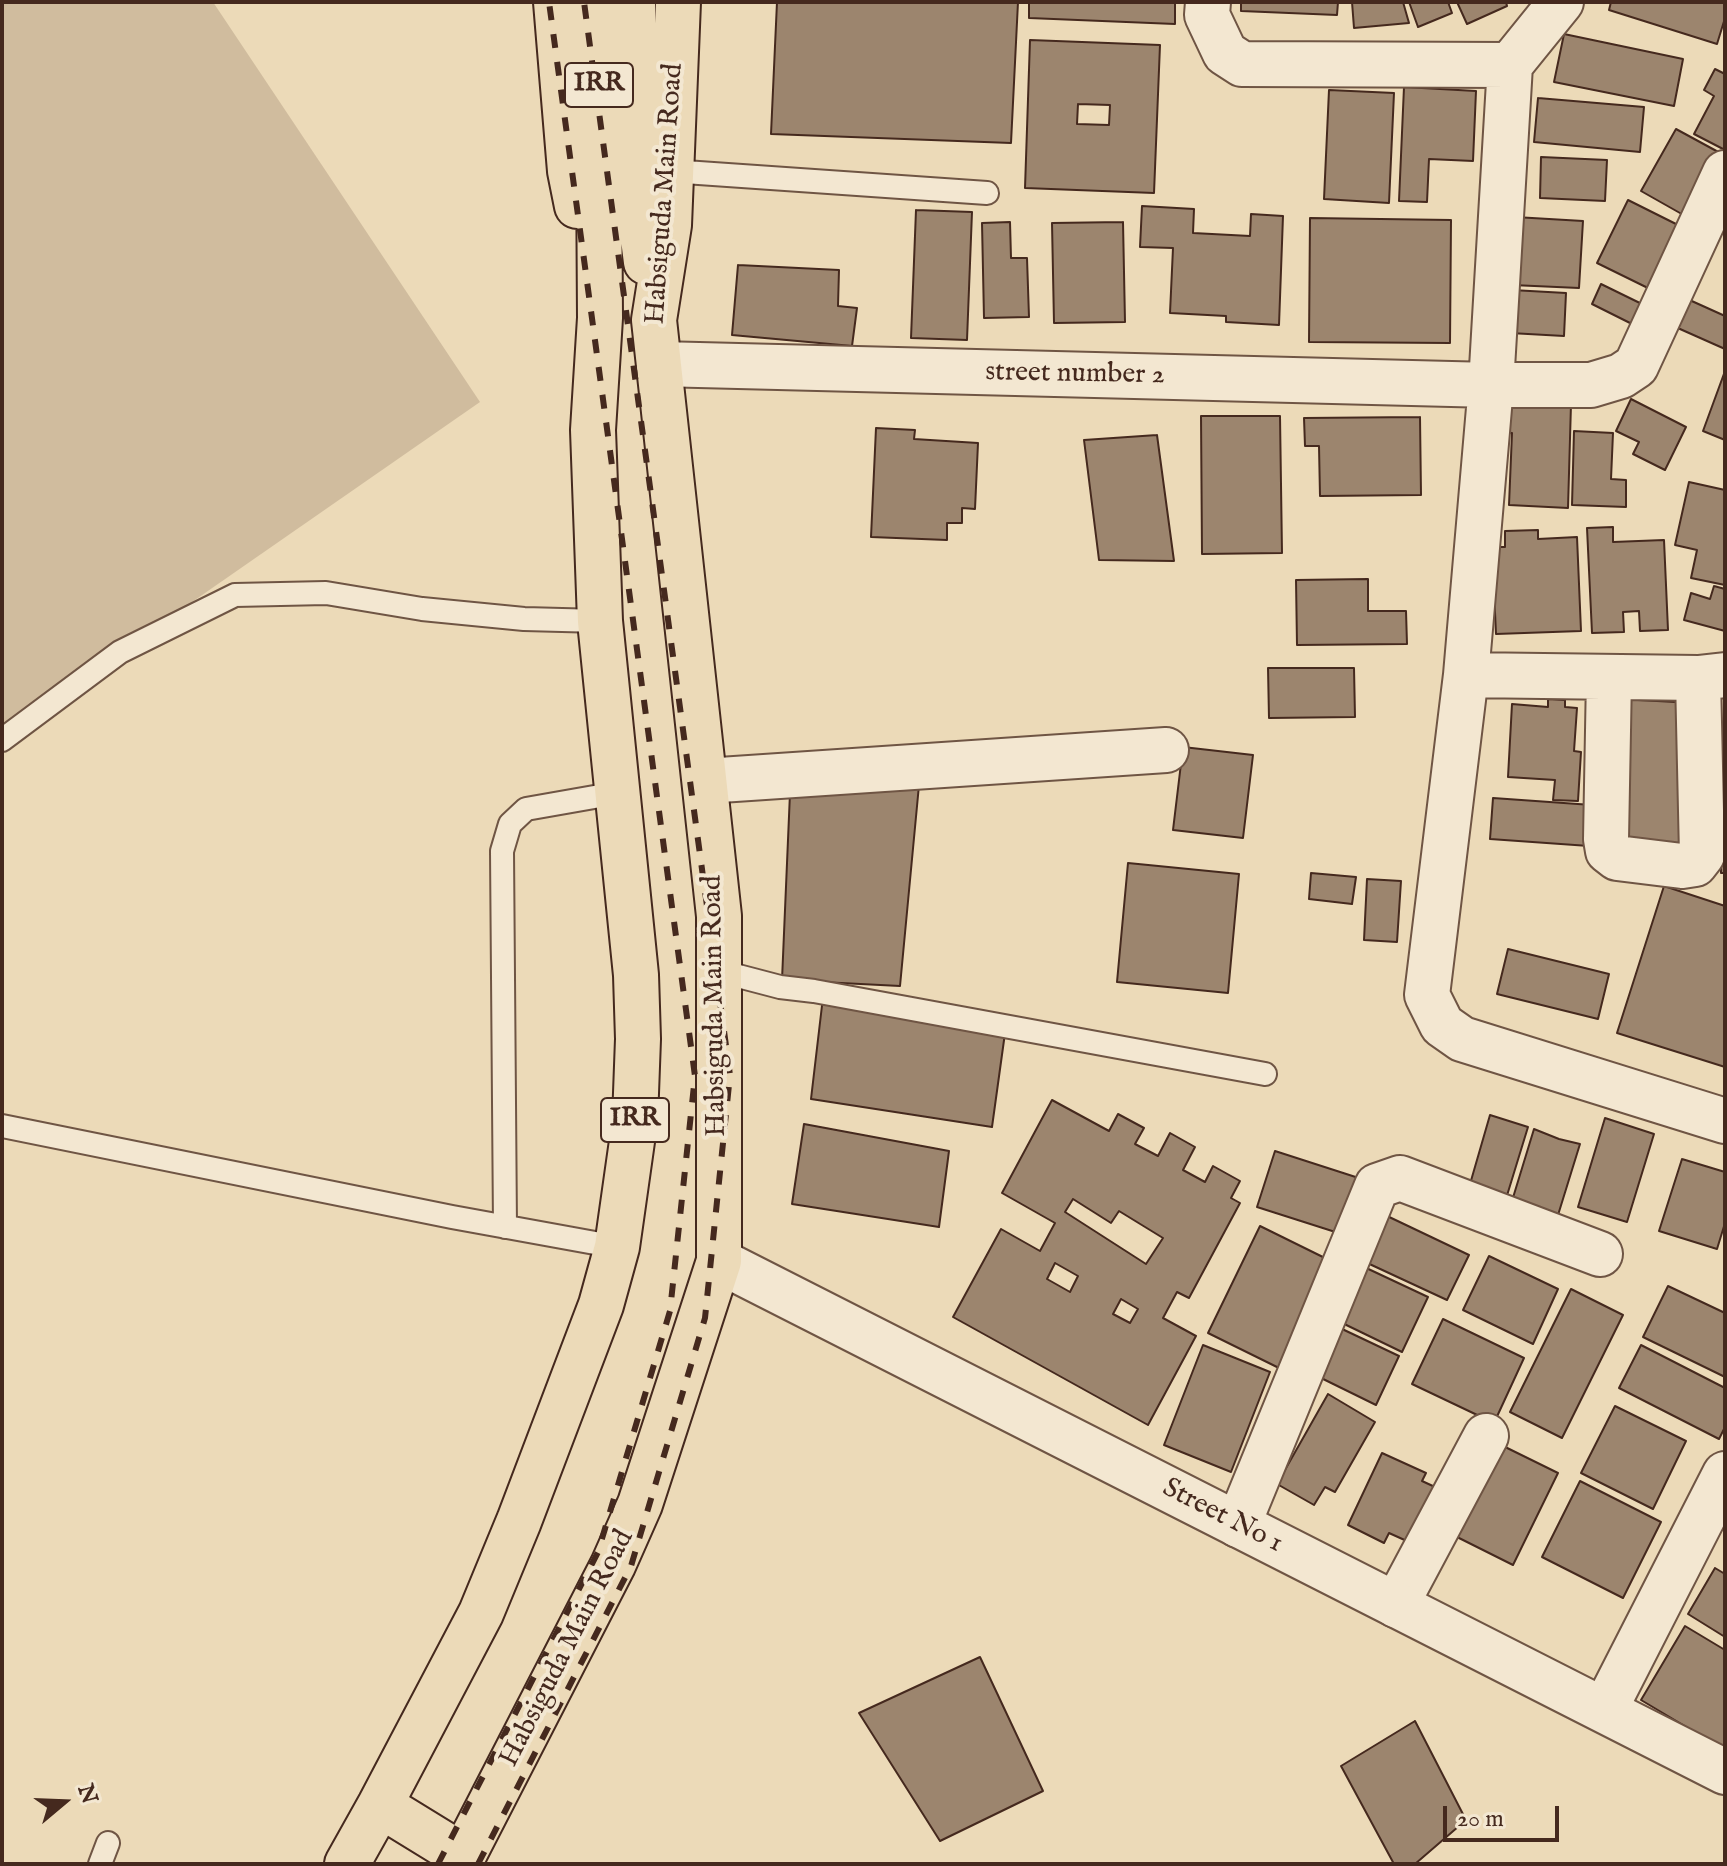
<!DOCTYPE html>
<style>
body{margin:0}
#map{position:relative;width:1727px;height:1866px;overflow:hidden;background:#ecdab8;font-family:"IM FELL English",serif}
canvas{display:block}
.frame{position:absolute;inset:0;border:4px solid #45291e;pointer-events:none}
.north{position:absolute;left:24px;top:1762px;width:80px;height:80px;-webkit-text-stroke:6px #f3e7d1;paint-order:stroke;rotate:71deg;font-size:22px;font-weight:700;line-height:32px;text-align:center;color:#45291e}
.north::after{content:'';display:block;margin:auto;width:28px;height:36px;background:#45291e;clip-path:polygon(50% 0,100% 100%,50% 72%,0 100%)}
.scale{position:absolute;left:1443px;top:1806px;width:116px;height:36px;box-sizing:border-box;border:4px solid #45291e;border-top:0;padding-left:10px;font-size:24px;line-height:28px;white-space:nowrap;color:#45291e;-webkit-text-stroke:6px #f3e7d1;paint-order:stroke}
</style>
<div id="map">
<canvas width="1727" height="1866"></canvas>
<div class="frame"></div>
<div class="north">N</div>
<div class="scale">20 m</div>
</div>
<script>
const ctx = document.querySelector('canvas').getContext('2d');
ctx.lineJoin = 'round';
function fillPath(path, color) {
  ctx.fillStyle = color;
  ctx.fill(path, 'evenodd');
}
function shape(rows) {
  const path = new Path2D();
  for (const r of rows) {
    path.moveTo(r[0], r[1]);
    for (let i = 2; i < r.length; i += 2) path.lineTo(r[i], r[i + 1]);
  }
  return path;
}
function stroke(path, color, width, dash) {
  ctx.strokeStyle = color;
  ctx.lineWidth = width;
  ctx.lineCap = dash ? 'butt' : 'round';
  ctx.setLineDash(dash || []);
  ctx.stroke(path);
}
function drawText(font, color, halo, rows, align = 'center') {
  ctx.font = font + ' "IM FELL English",serif';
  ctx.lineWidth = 8;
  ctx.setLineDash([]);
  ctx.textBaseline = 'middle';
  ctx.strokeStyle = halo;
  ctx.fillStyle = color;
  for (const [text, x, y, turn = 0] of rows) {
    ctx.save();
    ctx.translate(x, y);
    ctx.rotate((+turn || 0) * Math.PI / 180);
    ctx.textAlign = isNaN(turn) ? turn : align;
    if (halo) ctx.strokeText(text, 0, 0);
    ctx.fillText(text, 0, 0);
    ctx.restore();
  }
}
const green = shape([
 [2,2,213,2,480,402,2,734]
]);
const building = shape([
 [777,2,1018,2,1011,143,771,134,777,2],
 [1029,2,1175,2,1175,24,1029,18,1029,2],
 [1241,2,1338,2,1337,15,1241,11,1241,2],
 [1352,2,1403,2,1409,23,1354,28,1352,2],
 [1409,2,1448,2,1452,13,1418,27,1409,2],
 [1457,2,1506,2,1507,6,1467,24,1457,2],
 [1611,2,1725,2,1725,18,1717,44,1609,10,1611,2],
 [1564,34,1683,59,1674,106,1554,82,1564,34],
 [1030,40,1160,45,1154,193,1025,188,1030,40],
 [1078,104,1110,105,1109,125,1077,124,1078,104],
 [1715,69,1725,74,1725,150,1694,134,1714,96,1704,90,1715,69],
 [1404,87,1476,91,1473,161,1429,159,1427,202,1399,201,1404,87],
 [1329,90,1394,93,1389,203,1324,199,1329,90],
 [1538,98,1644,107,1640,152,1534,142,1538,98],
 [1676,129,1722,154,1687,217,1641,191,1676,129],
 [1541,157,1607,160,1605,201,1540,198,1541,157],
 [1628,200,1684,228,1654,291,1597,263,1628,200],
 [1142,206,1194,209,1193,233,1250,236,1251,214,1283,216,1279,325,1226,322,1226,316,1170,313,1173,248,1140,247,1142,206],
 [916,210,972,212,967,340,911,338,916,210],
 [1515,217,1583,221,1579,288,1512,285,1515,217],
 [1310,218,1451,220,1450,343,1309,342,1310,218],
 [1010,222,1011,258,1027,258,1029,317,984,318,982,223,1010,222],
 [1123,222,1125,322,1054,323,1052,223,1123,222],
 [738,265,839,270,838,306,857,308,852,346,732,335,738,265],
 [1601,284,1648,307,1638,327,1592,304,1601,284],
 [1512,290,1566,293,1564,336,1510,333,1512,290],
 [1674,293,1725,316,1725,349,1662,321,1674,293],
 [1725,371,1725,440,1703,431,1725,371],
 [1631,399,1686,427,1665,470,1633,454,1639,442,1616,431,1631,399],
 [1499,402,1571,404,1568,508,1509,505,1512,433,1499,432,1499,402],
 [1201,416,1280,416,1282,553,1202,554,1201,416],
 [1420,417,1421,495,1320,496,1319,446,1305,446,1304,418,1420,417],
 [876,428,915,430,914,439,978,443,975,509,962,508,962,523,947,523,947,540,871,537,876,428],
 [1574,431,1613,433,1611,479,1626,480,1626,507,1572,505,1574,431],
 [1157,435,1174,561,1099,560,1084,440,1157,435],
 [1689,482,1725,490,1725,585,1691,578,1697,550,1675,545,1689,482],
 [1613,527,1613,542,1664,540,1668,630,1640,631,1639,611,1623,612,1624,632,1592,633,1587,528,1613,527],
 [1538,530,1538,539,1577,537,1581,631,1496,634,1492,547,1505,547,1505,531,1538,530],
 [1368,579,1368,611,1406,611,1407,644,1297,645,1296,580,1368,579],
 [1714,586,1725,589,1725,631,1684,620,1691,593,1710,599,1714,586],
 [1268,668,1354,668,1355,717,1269,718,1268,668],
 [1548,699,1565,700,1565,707,1577,708,1574,751,1581,752,1578,801,1553,800,1555,780,1508,777,1512,704,1548,707,1548,699],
 [1619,699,1695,703,1685,852,1621,844,1619,699],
 [1183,747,1253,755,1243,838,1173,830,1183,747],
 [1720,762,1725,762,1725,873,1721,873,1720,762],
 [919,785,900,986,782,980,790,793,919,785],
 [1493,798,1592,805,1589,846,1490,839,1493,798],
 [1128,863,1239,874,1228,993,1117,982,1128,863],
 [1311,873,1356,877,1352,904,1309,899,1311,873],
 [1367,879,1401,881,1397,942,1364,940,1367,879],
 [1664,886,1725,906,1725,1067,1617,1033,1664,886],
 [1508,949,1609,974,1598,1019,1497,994,1508,949],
 [823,997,1005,1033,992,1127,811,1099,823,997],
 [1052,1100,1109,1131,1118,1114,1144,1128,1135,1144,1158,1156,1170,1133,1195,1147,1183,1170,1205,1182,1213,1166,1240,1181,1231,1198,1240,1203,1189,1298,1177,1292,1163,1318,1196,1336,1148,1425,953,1317,1001,1229,1040,1251,1055,1223,1002,1193,1052,1100],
 [1073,1199,1111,1223,1119,1211,1163,1238,1146,1264,1065,1212,1073,1199],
 [1055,1263,1078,1276,1070,1292,1047,1279,1055,1263],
 [1121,1299,1138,1309,1130,1323,1113,1314,1121,1299],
 [1490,1115,1528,1127,1505,1202,1468,1191,1490,1115],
 [1605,1118,1654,1134,1627,1222,1578,1207,1605,1118],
 [804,1124,949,1151,939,1227,792,1204,804,1124],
 [1534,1129,1559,1139,1580,1144,1554,1228,1508,1214,1534,1129],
 [1275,1151,1368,1181,1351,1237,1257,1207,1275,1151],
 [1682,1159,1725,1172,1725,1223,1717,1249,1659,1231,1682,1159],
 [1385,1215,1469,1255,1447,1300,1363,1261,1385,1215],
 [1260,1226,1333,1262,1281,1369,1208,1333,1260,1226],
 [1489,1256,1558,1289,1533,1344,1463,1310,1489,1256],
 [1362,1266,1428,1297,1402,1352,1336,1320,1362,1266],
 [1668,1286,1725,1313,1725,1377,1643,1337,1668,1286],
 [1571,1289,1623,1315,1562,1438,1510,1412,1571,1289],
 [1443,1319,1524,1358,1494,1423,1412,1384,1443,1319],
 [1340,1328,1399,1356,1376,1405,1317,1376,1340,1328],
 [1203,1345,1270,1372,1231,1472,1164,1445,1203,1345],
 [1641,1345,1725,1388,1725,1427,1719,1439,1619,1388,1641,1345],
 [1328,1394,1375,1422,1335,1492,1325,1487,1314,1505,1277,1484,1328,1394],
 [1615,1406,1686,1441,1653,1509,1581,1473,1615,1406],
 [1495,1442,1558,1473,1513,1565,1449,1533,1495,1442],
 [1382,1453,1426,1473,1422,1481,1435,1487,1409,1542,1389,1533,1384,1543,1348,1525,1382,1453],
 [1580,1481,1661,1522,1623,1598,1542,1557,1580,1481],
 [1715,1568,1725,1574,1725,1637,1688,1614,1715,1568],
 [1685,1626,1725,1650,1725,1750,1641,1700,1685,1626],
 [980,1657,1043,1791,940,1841,859,1713,980,1657],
 [1415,1721,1466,1820,1415,1864,1394,1864,1341,1766,1415,1721]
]);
const service = shape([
 [670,171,987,193],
 [2,740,120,652,235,595,326,593,422,609,524,619,600,621],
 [719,971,780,987,814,991,1265,1074],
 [2,1126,452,1217,617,1247],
 [505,1227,502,851,510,824,526,809,617,793],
 [100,1864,108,1843]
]);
const minor = shape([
 [1208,2,1207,15,1225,53,1242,64,1510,65,1561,2],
 [1510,65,1491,385,1466,675,1427,995,1442,1025,1462,1039,1725,1121],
 [659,364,1491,385,1591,385,1621,376,1636,366,1725,173],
 [1466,675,1698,678,1725,675],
 [1609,677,1606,839,1608,851,1617,858,1682,866,1695,864,1702,855,1698,678],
 [705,781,1166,750],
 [1238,1525,1377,1186,1400,1178,1600,1254],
 [1396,1605,1486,1436],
 [1605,1709,1725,1474]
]);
const tertiary = shape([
 [719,1261,1725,1772]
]);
const primary = shape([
 [556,2,570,171,577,206],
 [633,2,634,168,646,262],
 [380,1805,463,1856],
 [347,1864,380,1805,481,1613,519,1521,601,1305,617,1247,635,1120,638,1039,636,975,600,621,593,430,600,318,598,2],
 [459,1864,613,1565,640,1504,719,1261,719,916,654,320,669,225,678,2]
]);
const rail = shape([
 [438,1864,598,1552,670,1311,695,1076,549,2],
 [478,1864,631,1566,705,1318,730,1075,584,2]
]);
const shields = [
 [599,85,68],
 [635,1120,68]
];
const shieldNames = [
 ["IRR",599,85],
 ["IRR",635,1120]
];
const streetNames = [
 ["Habsiguda Main Road",666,194,-86],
 ["street number 2",1075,375,1],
 ["Habsiguda Main Road",716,1006,-91],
 ["Street No 1",1222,1517,27],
 ["Habsiguda Main Road",568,1649,-63]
];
fillPath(green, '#d0bc9e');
fillPath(building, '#9c856e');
stroke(building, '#45291e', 2);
stroke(service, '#6f5544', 26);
stroke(minor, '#6f5544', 48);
stroke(tertiary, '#6f5544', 48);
stroke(primary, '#45291e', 48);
stroke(service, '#f3e7d1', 22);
stroke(minor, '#f3e7d1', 44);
stroke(tertiary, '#f3e7d1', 44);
stroke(primary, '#ecdab8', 44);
stroke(rail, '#45291e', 6, [14, 14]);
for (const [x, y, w] of shields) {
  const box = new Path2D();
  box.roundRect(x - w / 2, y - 22, w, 44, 6);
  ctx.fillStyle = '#f3e7d1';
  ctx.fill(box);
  stroke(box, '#45291e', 2);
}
drawText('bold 26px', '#45291e', null, shieldNames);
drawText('28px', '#45291e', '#f3e7d1', streetNames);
</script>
